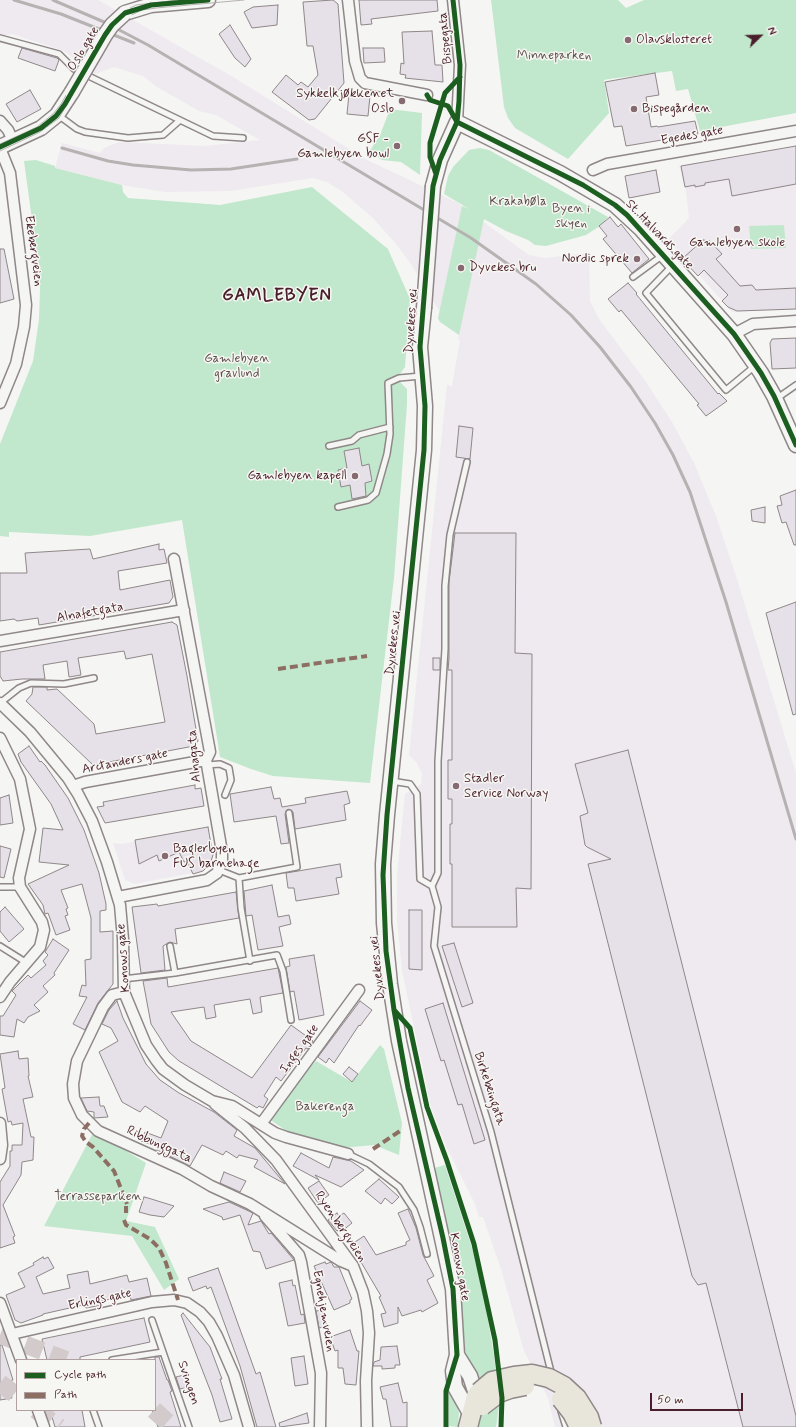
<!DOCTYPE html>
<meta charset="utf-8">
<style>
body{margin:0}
#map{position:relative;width:796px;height:1427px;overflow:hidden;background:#f5f5f3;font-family:Mynerve,sans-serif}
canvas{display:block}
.legend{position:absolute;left:16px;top:1359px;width:140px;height:52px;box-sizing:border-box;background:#f6f6f2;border:1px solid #b1a0a2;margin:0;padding:5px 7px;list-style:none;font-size:12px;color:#4a1f2b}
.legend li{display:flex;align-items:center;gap:8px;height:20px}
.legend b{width:20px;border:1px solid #b1a0a2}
.north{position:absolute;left:740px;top:16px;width:40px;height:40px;-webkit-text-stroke:3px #f6f6f2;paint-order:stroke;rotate:67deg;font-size:11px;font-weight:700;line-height:16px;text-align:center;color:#4a1f2b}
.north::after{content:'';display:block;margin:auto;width:14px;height:18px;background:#4a1f2b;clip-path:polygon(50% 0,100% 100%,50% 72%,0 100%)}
.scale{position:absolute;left:650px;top:1393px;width:93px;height:18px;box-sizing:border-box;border:2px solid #4a1f2b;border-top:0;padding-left:5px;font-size:12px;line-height:14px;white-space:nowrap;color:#4a1f2b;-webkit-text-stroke:3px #f6f6f2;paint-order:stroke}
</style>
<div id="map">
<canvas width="796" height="1427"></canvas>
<ul class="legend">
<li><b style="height:5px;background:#1b5e20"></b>Cycle path</li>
<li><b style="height:5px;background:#8d6e63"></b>Path</li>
</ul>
<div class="north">N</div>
<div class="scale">50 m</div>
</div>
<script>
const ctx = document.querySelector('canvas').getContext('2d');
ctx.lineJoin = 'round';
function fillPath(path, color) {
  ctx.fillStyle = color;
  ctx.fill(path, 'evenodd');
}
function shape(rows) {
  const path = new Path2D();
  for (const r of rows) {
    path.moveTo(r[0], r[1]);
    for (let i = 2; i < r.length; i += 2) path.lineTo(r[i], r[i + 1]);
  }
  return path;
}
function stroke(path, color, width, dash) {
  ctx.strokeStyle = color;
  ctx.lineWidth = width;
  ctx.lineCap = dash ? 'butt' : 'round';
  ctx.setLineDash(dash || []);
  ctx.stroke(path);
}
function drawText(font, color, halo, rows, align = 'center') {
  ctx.font = font + ' Mynerve,sans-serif';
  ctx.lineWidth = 3;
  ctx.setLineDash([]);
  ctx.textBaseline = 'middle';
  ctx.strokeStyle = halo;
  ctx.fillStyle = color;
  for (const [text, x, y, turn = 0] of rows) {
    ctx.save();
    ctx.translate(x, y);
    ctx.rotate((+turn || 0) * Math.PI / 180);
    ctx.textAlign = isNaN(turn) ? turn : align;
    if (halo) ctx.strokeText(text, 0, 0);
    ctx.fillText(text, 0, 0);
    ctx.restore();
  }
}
const built = shape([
 [0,0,98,0,233,77,367,160,456,202,529,255,545,258,586,253,589,260,590,301,599,319,644,379,672,422,694,463,716,516,737,579,796,773,796,1427,555,1427,548,1398,524,1351,501,1269,483,1217,479,1217,475,1204,446,1146,431,1107,402,971,397,920,397,875,405,794,421,784,422,774,417,763,409,755,447,385,452,386,460,340,458,339,459,335,436,306,411,264,396,244,373,218,343,192,327,182,313,178,231,191,165,192,127,186,55,168,62,143,100,153,104,148,119,142,205,146,260,140,216,115,199,111,157,87,143,76,114,67,95,74,64,51,12,34,0,36],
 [796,146,796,309,732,312,668,240,689,218,686,190,679,166],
 [208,827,213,854,210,864,203,871,135,884,125,880,113,843,122,844]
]);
const green = shape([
 [491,0,618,0,626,8,644,0,796,0,796,113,700,131,688,89,676,91,672,71,609,79,604,80,609,113,568,159,515,128,508,118,504,107],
 [390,109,422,113,420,175,401,162,382,160,369,152,380,135],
 [480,148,489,150,608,217,600,226,586,235,546,246,535,245,528,240,506,231,484,219,459,335,440,322,438,318,462,206,469,209,444,194,448,176,453,167,469,150],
 [36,160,55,166,55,168,122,185,123,192,128,198,220,205,312,187,388,249,410,299,405,367,400,374,401,383,407,389,407,404,394,578,370,783,273,776,251,769,220,757,182,520,90,536,9,532,9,537,0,536,0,444,33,361,39,319,40,289,36,249,24,161],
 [784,225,786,248,751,249,749,226],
 [380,1045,384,1049,402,1123,399,1155,374,1145,341,1148,291,1134,269,1119,305,1072,316,1061,352,1082],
 [94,1131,146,1163,126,1221,155,1227,179,1279,164,1290,132,1236,44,1226],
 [445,1165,474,1254,486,1309,494,1355,499,1407,496,1427,471,1427,460,1283,434,1168],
 [451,1392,459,1412,458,1427,449,1426,449,1393]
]);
const building = shape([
 [333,0,338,4,344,83,315,119,309,120,272,92,286,75,298,85,301,82,308,87,318,75,313,46,307,46,303,2,333,0],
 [359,0,437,0,438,11,371,19,372,24,361,25,359,0],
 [278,5,277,25,252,28,244,12,253,7,278,5],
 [230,25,251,59,245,67,235,58,219,34,230,25],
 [432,31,435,65,442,65,443,82,405,78,406,75,400,74,401,63,404,64,402,32,432,31],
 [22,48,57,58,59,60,55,71,18,58,22,48],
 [363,48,384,48,385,62,364,63,363,48],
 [655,73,659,95,646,97,651,127,657,126,658,127,695,121,698,134,626,146,622,126,614,127,605,82,655,73],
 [30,90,41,109,17,122,6,104,30,90],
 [349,94,370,96,368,116,347,114,349,94],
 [796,146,796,184,732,196,729,179,705,183,705,185,695,187,695,185,685,187,681,166,796,146],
 [656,170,660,192,629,198,625,176,656,170],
 [610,217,618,227,621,224,649,259,632,273,603,239,607,236,599,226,610,217],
 [703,240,710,241,722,254,716,259,740,286,752,285,756,290,796,288,796,309,737,311,728,307,722,301,728,295,704,270,698,276,682,259,703,240],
 [0,249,4,249,14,299,0,303,0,249],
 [628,283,637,293,636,294,718,394,719,393,727,401,706,416,697,405,699,404,621,310,619,312,608,299,628,283],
 [796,338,796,368,772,369,770,343,772,339,796,338],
 [459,426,473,428,470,459,456,457,459,426],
 [359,448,362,466,369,464,372,481,365,483,366,496,352,499,350,485,341,487,338,470,347,468,344,451,359,448],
 [796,490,796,545,794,545,786,522,782,523,777,506,782,505,780,496,796,490],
 [765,507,765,523,752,521,751,510,765,507],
 [455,533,516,533,515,653,532,654,531,889,516,888,517,927,452,927,452,864,450,864,450,824,452,824,452,799,448,799,448,760,452,760,452,670,448,670,449,658,449,582,455,533],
 [159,544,159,550,164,549,167,563,118,571,120,590,170,580,173,597,169,603,39,625,38,618,17,621,14,619,0,621,0,573,27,573,25,553,90,549,93,559,159,544],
 [796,602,796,714,793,715,766,613,796,602],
 [172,622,177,625,187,676,198,741,194,746,93,765,26,701,32,694,33,687,47,687,47,690,57,689,94,724,96,734,165,722,152,654,126,659,124,651,78,658,81,675,69,677,67,661,43,665,45,679,22,679,3,681,0,676,0,652,172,622],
 [433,658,440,658,440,670,433,670,433,658],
 [29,746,40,762,41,761,45,765,68,798,84,830,99,873,106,904,106,910,100,911,100,932,113,931,113,984,98,1003,85,1030,73,1024,87,997,79,996,82,985,86,986,85,960,91,959,91,918,82,884,61,890,68,908,66,909,68,915,65,916,70,930,56,935,48,913,45,914,43,905,28,884,69,865,39,862,43,828,63,830,51,804,21,762,18,754,29,746],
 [628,750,796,1416,796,1427,743,1427,706,1283,698,1285,692,1276,588,864,611,859,587,847,585,845,580,816,588,813,575,764,628,750],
 [195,785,195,789,201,788,204,806,105,823,97,807,104,806,103,802,195,785],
 [271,787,274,799,280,798,282,807,306,803,305,798,347,791,350,803,344,805,346,820,295,829,293,812,288,809,285,814,289,843,281,844,276,816,234,822,230,794,271,787],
 [9,795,13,823,0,825,0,798,9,795],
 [208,827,213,855,210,864,203,871,193,874,187,861,184,862,179,852,159,861,157,855,139,864,135,840,208,827],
 [0,846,11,849,4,878,0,877,0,846],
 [340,864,342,877,336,878,339,894,296,901,294,888,288,888,286,873,340,864],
 [272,885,278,917,289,915,291,924,279,927,283,946,258,950,252,915,246,916,244,891,272,885],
 [236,892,239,918,175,929,177,944,170,942,163,946,165,970,141,973,132,907,157,904,158,906,236,892],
 [5,907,24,929,9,942,0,931,0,912,5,907],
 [409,910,422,910,422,970,409,969,409,910],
 [53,939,69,950,54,973,55,975,43,986,48,992,34,1005,40,1011,28,1017,24,1023,17,1019,14,1037,0,1035,0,1016,3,1016,16,995,12,991,28,975,31,978,46,965,43,961,48,955,45,952,53,939],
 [454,943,473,1003,462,1007,442,946,454,943],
 [314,955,324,1015,299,1020,294,991,290,992,286,967,290,966,289,959,314,955],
 [278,968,283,993,260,997,262,1012,253,1014,250,999,214,1005,216,1017,206,1019,204,1007,171,1012,191,1041,252,1078,291,1025,313,1041,308,1049,306,1048,281,1081,276,1077,264,1096,268,1099,263,1108,259,1106,257,1108,179,1061,169,1052,151,1024,143,981,167,978,168,987,278,968],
 [117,1001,123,1018,146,1064,160,1080,179,1093,214,1112,237,1130,234,1136,255,1148,285,1184,254,1167,258,1160,239,1155,237,1158,226,1151,223,1155,202,1145,190,1166,157,1150,158,1147,141,1141,145,1132,161,1138,168,1121,145,1106,140,1112,122,1102,99,1052,118,1041,111,1028,102,1024,109,1010,117,1001],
 [360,1001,372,1010,360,1026,359,1025,334,1063,329,1058,326,1063,318,1057,360,1001],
 [443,1003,485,1140,474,1144,462,1104,458,1105,444,1060,441,1061,425,1009,443,1003],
 [18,1051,19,1059,28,1058,29,1076,28,1076,33,1097,23,1099,31,1137,34,1137,33,1160,22,1162,21,1175,3,1205,15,1236,13,1237,15,1243,0,1248,0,1182,10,1166,10,1151,12,1151,12,1145,22,1145,23,1123,12,1125,11,1121,8,1122,2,1089,5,1088,0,1054,18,1051],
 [349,1067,358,1074,352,1082,343,1074,349,1067],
 [99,1097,100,1106,104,1106,108,1117,94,1118,94,1112,87,1111,81,1098,99,1097],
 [301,1153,329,1168,333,1157,351,1161,364,1170,341,1187,315,1175,319,1180,293,1166,301,1153],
 [224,1172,246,1181,240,1192,220,1183,224,1172],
 [379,1179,399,1197,392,1204,385,1198,381,1204,365,1191,379,1179],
 [319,1181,329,1195,318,1203,308,1188,319,1181],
 [144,1197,148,1198,174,1206,164,1217,150,1215,139,1212,144,1197],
 [229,1202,253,1213,248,1225,261,1221,269,1234,271,1233,294,1260,266,1269,260,1252,253,1251,240,1215,223,1220,222,1217,203,1209,229,1202],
 [408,1209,416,1228,423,1255,434,1276,427,1280,438,1303,422,1312,421,1310,402,1316,398,1307,398,1323,384,1327,381,1314,386,1313,379,1297,381,1296,358,1257,360,1256,352,1244,364,1236,376,1255,406,1245,406,1242,410,1240,398,1213,408,1209],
 [337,1213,339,1216,344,1213,352,1223,341,1232,339,1230,337,1231,328,1220,337,1213],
 [43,1257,44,1259,48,1257,54,1268,36,1277,43,1294,70,1288,67,1275,88,1271,90,1284,127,1275,129,1282,147,1278,151,1296,131,1300,130,1295,101,1301,102,1305,86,1308,83,1305,43,1314,43,1315,21,1323,15,1320,6,1295,25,1287,18,1273,34,1265,33,1263,43,1257],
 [325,1262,326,1264,331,1262,334,1267,339,1267,352,1299,350,1300,350,1303,334,1310,314,1266,325,1262],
 [218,1268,256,1374,260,1372,276,1427,257,1427,240,1366,211,1287,207,1289,206,1286,193,1291,188,1278,218,1268],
 [292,1280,293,1286,295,1285,301,1315,304,1314,305,1323,288,1326,279,1283,292,1280],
 [323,1310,327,1326,319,1328,316,1311,323,1310],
 [183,1313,210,1347,222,1379,220,1379,232,1419,220,1422,212,1395,181,1315,183,1313],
 [144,1318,150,1342,80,1357,80,1360,47,1360,42,1339,144,1318],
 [350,1330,357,1351,359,1351,356,1385,345,1384,343,1368,338,1368,338,1350,335,1351,330,1337,350,1330],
 [0,1345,2,1345,13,1380,9,1381,12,1398,0,1400,0,1345],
 [397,1346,400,1365,395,1365,395,1368,382,1369,382,1366,373,1366,374,1362,380,1360,381,1347,397,1346],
 [304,1356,308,1384,295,1386,291,1358,304,1356],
 [155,1357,159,1357,167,1380,168,1380,172,1391,170,1392,181,1427,158,1427,152,1410,155,1410,155,1357],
 [184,1375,188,1387,180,1389,176,1377,184,1375],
 [398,1383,403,1403,407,1402,407,1427,391,1427,386,1399,383,1399,380,1387,398,1383],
 [50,1410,82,1410,85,1427,55,1427,50,1410],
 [307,1413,309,1423,280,1427,279,1423,307,1413]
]);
const highwayTunnel = shape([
 [0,1335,66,1360],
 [0,1383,17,1396],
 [36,1410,59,1427],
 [154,1410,173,1427]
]);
const lane = shape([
 [0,38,59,54,74,69,213,136,243,138],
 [58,115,77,129,85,132,128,138,163,135,179,121],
 [672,266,646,293,726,390,755,366],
 [633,277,663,255],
 [776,399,796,385],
 [329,446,352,441,359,435,390,427],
 [338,507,368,500,376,493,387,454,390,434,388,383,399,378,421,376],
 [0,703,19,688,31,683,64,684,94,678],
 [207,765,220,764,229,768,231,780,225,795],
 [391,781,410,784,417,794,420,879,432,886,438,907,434,946,491,1132,552,1376],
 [219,870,239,878,297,867,289,813],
 [239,878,241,908,250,961],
 [432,886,438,873,438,761,445,649,445,586,450,535,467,462],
 [0,887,20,887],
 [0,946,27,963],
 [170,946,175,973],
 [123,979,175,973,277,955,283,971,291,1020],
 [348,1154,369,1164,399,1187,414,1210,420,1227,427,1254],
 [152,1320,163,1352],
 [112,1360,163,1352,189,1427],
 [93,1410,99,1427],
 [561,1411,566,1427]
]);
const street = shape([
 [348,0,355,61,360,78,365,83,427,95],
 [453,0,460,65,457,122],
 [0,121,8,130,13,141],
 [0,148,10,173,26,305,24,327,16,364,0,403],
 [593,170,607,164,796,131],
 [734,334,753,324,796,321],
 [0,641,184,610],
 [0,703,30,732,68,778,78,794,92,821,107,862,120,905,123,939,124,992,146,1045,156,1060,163,1069,185,1085,212,1101,232,1106,275,1133,286,1137,348,1154],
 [0,738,20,779,30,829,19,878,20,887,42,922,44,930,40,947,10,982,0,997],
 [73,786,85,782,206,760],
 [118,897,207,880,217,873,222,862,222,852,207,765,206,760,210,752,208,741,174,559],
 [124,992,112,995,103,1007,77,1061,73,1084,74,1098,82,1115,98,1131,182,1169,211,1186,250,1204,341,1261,353,1266],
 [215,1104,245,1128,276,1160,353,1266,363,1292,367,1311,369,1333,366,1381,367,1427],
 [0,1123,2,1145,0,1159],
 [261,1124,359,990],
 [265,1216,299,1255,301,1262,321,1373,320,1427],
 [0,1303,21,1360],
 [12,1334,152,1302,174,1300,187,1303,200,1312,209,1322,217,1336,234,1375,249,1427],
 [38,1410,44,1427]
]);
const secondary = shape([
 [125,13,151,5,208,0],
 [0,147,41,128,57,115,72,92],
 [433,186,440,160,457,122,560,173,615,205,641,229,734,334,761,373,774,396,796,445],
 [424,308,420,347,425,406,424,450,387,815,383,864,384,923,390,984,399,1041,453,1289,457,1355,453,1371,455,1387,471,1415],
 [457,1355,470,1376,479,1403]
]);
const highway = shape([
 [468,1427,476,1396,479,1392]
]);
const tram = shape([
 [0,144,37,127,53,114,61,104,102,33,117,15,136,5,178,0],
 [0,151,40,132,59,118,108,35,119,23,129,16,142,10,156,8,244,0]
]);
const rail = shape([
 [14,0,61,14,134,43],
 [53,0,104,22,148,45,471,238,536,284,571,315,600,347,631,387,655,423,673,455,690,492,726,602,796,839],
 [62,148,108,161,133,165,191,170,231,169,297,159]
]);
const secondaryBridge = shape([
 [72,92,105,35,112,25,125,13],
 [424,308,433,186]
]);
const highwayBridge = shape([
 [479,1392,492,1381,514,1376,532,1374,549,1378,564,1386,577,1398,589,1417,592,1427],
 [561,1399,572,1413,579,1427],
 [482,1406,499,1393,510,1389,525,1386]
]);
const quiet = shape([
 [278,669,367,656],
 [89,1123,84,1129,82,1136,86,1142,93,1147,114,1171,127,1204],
 [373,1149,403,1129],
 [126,1213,126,1206],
 [124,1220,126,1225,150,1239,159,1248,166,1263,178,1300]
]);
const cycleway = shape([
 [427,95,430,100,448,106,457,122,583,185,615,205,627,215,734,334,761,373,774,396,796,445],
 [0,147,41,128,56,116,65,104,105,35,112,25,125,13,151,5,208,0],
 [436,174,430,157,430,143,445,93,460,77],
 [394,1010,410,1028,427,1107,447,1161,474,1244,495,1340,502,1398,501,1427],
 [446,1427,446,1391,457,1355,453,1289,443,1238,408,1088,394,1010,386,951,383,875,387,815,424,450,425,406,420,347,433,186,440,160,457,122,459,101,460,65,453,0]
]);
const markers = [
 [628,40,4,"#866a71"],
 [402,101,4,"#866a71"],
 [634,109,4,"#866a71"],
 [397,146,4,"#866a71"],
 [737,229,4,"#866a71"],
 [637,259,4,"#866a71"],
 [461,268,4,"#866a71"],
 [355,476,4,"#866a71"],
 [456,786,4,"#866a71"],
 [165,856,4,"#866a71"]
];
const streetNames = [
 ["Bispegata",446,38,-96],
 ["Oslo gate",84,49,-59],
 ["Egedes gate",692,136,-10],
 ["St. Halvards gate",659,235,46],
 ["Ekebergveien",33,251,82],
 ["Dyvekes vei",412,321,-86],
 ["Alnafetgata",90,613,-10],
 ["Dyvekes vei",394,643,-84],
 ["Alnagata",195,756,-95],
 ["Arctanders gate",125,762,-11],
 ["Konows gate",124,958,-94],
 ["Dyvekes vei",378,968,-96],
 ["Inges gate",300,1049,-54],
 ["Birkebeingata",489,1089,72],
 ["Ribbunggata",159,1145,25],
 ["Ryenbergveien",340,1227,56],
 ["Konows gate",459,1267,80],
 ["Erlings gate",100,1300,-12],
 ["Egnehjemveien",323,1311,80],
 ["Svingen",188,1383,72]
];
const poiNames = [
 ["Olavsklosteret",636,40],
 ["Sykkelkjøkkenet",394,94,"right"],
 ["Oslo",394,109,"right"],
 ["Bispegården",642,109],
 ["GSF -",389,139,"right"],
 ["Gamlebyen bowl",389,154,"right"],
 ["Gamlebyen skole",737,243,"center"],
 ["Nordic sprek",629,259,"right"],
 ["Dyvekes bru",469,268],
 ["Gamlebyen kapell",347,476,"right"],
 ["Stadler",464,779],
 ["Service Norway",464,794],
 ["Baglerbyen",173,849],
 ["FUS barnehage",173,864]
];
const parkNames = [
 ["Minneparken",554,56],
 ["Krakabøla",518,202],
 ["Byen i",571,209],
 ["skyen",571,224],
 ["Gamlebyen",237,359],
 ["gravlund",237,374],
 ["Bakerenga",325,1107],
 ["Terrasseparken",98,1197]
];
const districtNames = [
 ["GAMLEBYEN",277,296]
];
fillPath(built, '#efeaf0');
fillPath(green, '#c1e8cc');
fillPath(building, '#e6e0e8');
stroke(building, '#8f8788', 1);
stroke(highwayTunnel, '#d3cacb', 18, [18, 9]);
stroke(lane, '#8f8788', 8);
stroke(street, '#8f8788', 13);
stroke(secondary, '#8f8788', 17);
stroke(highway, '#8f8788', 21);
stroke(lane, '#f5f5f3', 5);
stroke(street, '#f5f5f3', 10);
stroke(secondary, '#f5f5f3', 14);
stroke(highway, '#e8e6da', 18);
stroke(tram, '#b6b2b2', 1);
stroke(rail, '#b6b2b2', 3);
stroke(secondaryBridge, '#8f8788', 17, []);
stroke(highwayBridge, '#8f8788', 21, []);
stroke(secondaryBridge, '#f5f5f3', 14);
stroke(highwayBridge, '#e8e6da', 18);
stroke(quiet, '#8d6e63', 4, [8, 4]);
stroke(cycleway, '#1b5e20', 5);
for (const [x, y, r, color] of markers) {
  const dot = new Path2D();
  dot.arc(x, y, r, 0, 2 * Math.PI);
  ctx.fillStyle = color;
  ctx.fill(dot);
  stroke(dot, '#f6f6f2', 1.5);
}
drawText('13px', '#4a1f2b', '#f6f6f2', streetNames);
drawText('13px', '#4a1f2b', '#f6f6f2', poiNames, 'left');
drawText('13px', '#5d4f4b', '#f6f6f2', parkNames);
ctx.letterSpacing = '1px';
drawText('bold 17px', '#4a1f2b', '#f6f6f2', districtNames);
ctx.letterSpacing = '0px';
</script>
